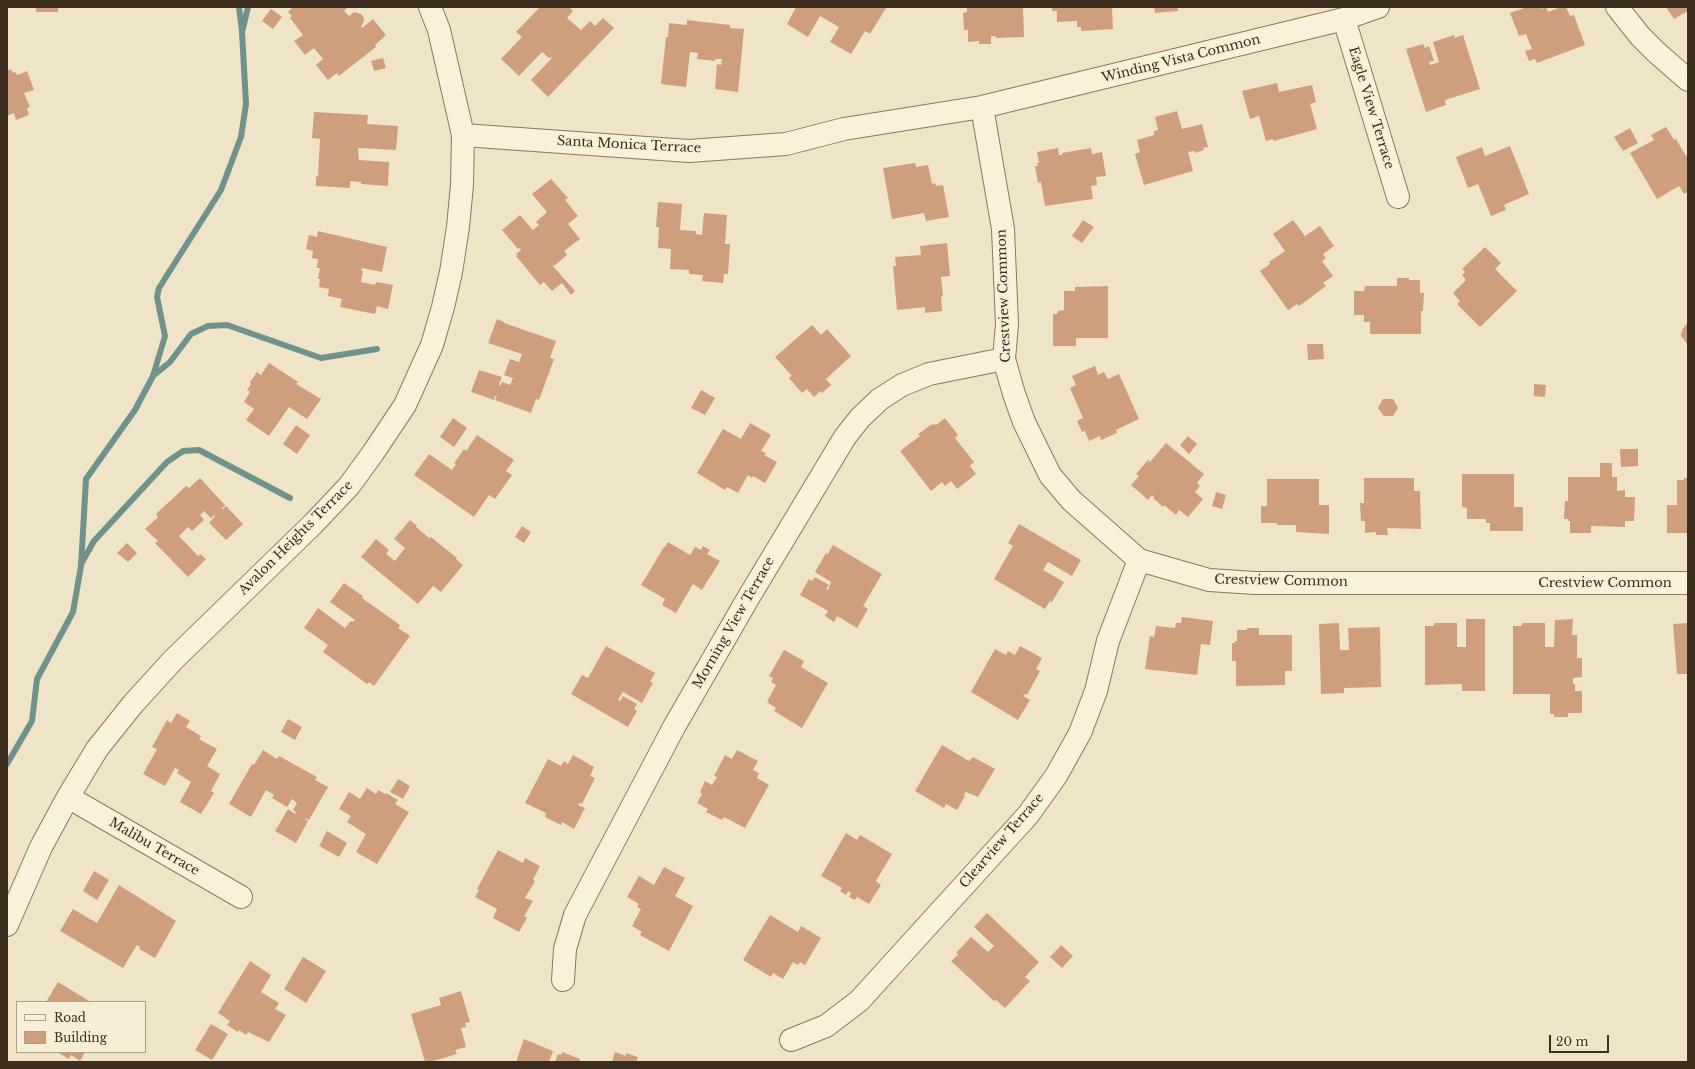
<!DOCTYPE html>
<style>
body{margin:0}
#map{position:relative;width:1695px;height:1069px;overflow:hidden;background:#f0e4c8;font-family:"Libre Baskerville",serif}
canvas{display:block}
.frame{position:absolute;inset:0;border:8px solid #3d2e20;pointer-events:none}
.legend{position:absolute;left:16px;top:1001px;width:130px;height:52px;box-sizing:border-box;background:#f7eed8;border:1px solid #ada18e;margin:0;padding:5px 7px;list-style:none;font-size:12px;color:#3d2e20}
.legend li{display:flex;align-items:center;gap:8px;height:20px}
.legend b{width:20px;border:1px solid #ada18e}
.scale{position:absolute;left:1549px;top:1035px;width:60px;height:18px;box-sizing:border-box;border:2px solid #3d2e20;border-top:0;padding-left:5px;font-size:12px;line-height:14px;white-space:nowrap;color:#3d2e20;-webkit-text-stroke:3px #f7eed8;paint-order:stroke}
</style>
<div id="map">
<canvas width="1695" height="1069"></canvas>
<div class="frame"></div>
<ul class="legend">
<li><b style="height:5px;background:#faf1dc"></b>Road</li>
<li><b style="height:11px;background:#cf9f7d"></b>Building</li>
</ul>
<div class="scale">20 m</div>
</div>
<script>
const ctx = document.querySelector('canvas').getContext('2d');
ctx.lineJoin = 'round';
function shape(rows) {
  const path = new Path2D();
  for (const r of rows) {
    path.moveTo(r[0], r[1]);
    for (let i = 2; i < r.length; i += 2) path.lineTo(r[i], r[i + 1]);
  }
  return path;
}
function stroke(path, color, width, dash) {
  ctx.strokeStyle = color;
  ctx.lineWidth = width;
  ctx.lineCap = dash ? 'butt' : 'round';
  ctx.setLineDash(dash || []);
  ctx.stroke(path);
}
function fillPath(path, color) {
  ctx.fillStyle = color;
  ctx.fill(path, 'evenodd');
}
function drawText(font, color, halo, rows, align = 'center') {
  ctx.font = font + ' "Libre Baskerville",serif';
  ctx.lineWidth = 3.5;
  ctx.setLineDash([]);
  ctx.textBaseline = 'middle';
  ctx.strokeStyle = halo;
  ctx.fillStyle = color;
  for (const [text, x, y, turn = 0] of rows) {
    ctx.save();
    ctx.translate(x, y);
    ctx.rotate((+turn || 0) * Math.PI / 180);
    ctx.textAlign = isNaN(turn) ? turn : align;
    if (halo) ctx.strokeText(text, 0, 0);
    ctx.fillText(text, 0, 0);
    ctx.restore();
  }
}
const stream = shape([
 [242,32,248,7],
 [153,376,170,362,191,334,208,326,227,325,321,358,377,349],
 [81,564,94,541,167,462,183,451,199,450,290,498],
 [7,764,32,721,37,679,73,612,81,566,86,479,135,410,153,376,165,336,157,297,159,288,221,190,241,137,246,104,242,32,239,7]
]);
const building = shape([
 [36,7,58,7,58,12,36,12],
 [293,7,348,7,344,11,349,16,354,12,361,14,364,18,364,21,361,27,362,28,373,19,386,35,375,45,376,47,339,76,337,73,328,80,316,65,323,59,314,48,305,55,294,41,303,35,290,18,292,16,288,12],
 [540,7,569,7,573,11,567,18,581,30,590,21,595,26,603,18,614,28,548,97,531,80,552,58,550,57,549,58,542,52,519,76,501,59,522,37,516,32],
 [796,7,883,7,886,8,870,34,865,31,851,54,830,42,839,27,820,16,808,37,787,24],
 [967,7,1023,7,1024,37,996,38,996,36,991,36,991,44,979,44,979,41,968,42,968,30,964,30,963,13,967,12],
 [1052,7,1112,7,1113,29,1081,31,1081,27,1077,27,1077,21,1057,22,1057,11,1052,11],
 [1154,7,1177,7,1178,11,1155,13],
 [1527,7,1541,7,1542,9,1546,7,1548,12,1561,7,1566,7,1570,16,1574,15,1585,45,1537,63,1535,59,1529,61,1525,51,1532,49,1526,34,1519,36,1510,13],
 [1666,7,1688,7,1688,11,1674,19],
 [271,9,282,17,273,29,262,21],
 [687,20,730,25,730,28,744,29,738,92,715,89,717,64,721,65,722,59,715,59,715,61,697,59,698,53,690,52,686,87,661,84,666,37,668,37,669,23,687,25],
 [1454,35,1455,38,1463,35,1480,89,1445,100,1446,105,1426,112,1406,49,1423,44,1425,48,1429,46,1434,61,1429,62,1430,65,1439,62,1433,42],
 [383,58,386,68,374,71,371,61],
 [11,69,13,73,16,72,17,75,27,71,34,90,24,93,30,107,27,108,29,115,16,120,14,113,7,116,7,71],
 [1277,83,1279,92,1312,85,1316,102,1310,104,1317,129,1274,141,1273,139,1266,141,1259,116,1250,119,1242,91],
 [1177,111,1182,129,1202,124,1208,147,1203,148,1204,150,1195,153,1195,151,1188,152,1193,171,1144,185,1135,154,1140,152,1137,140,1154,135,1154,131,1158,130,1155,117],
 [314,112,368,115,367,124,398,126,396,150,358,148,359,160,389,162,388,186,361,184,361,182,350,181,350,188,316,186,316,176,318,177,320,139,312,138],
 [1666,127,1674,140,1676,139,1686,156,1688,154,1688,192,1684,194,1679,186,1657,199,1630,153,1654,140,1651,135],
 [1630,128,1638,143,1623,151,1614,137],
 [1510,146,1529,194,1504,205,1506,210,1491,216,1478,184,1468,188,1456,157,1482,147,1485,156],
 [1058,148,1059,155,1062,155,1062,153,1091,148,1092,154,1102,152,1106,176,1096,177,1097,185,1091,186,1093,199,1045,206,1041,182,1038,183,1035,166,1038,166,1037,163,1039,163,1037,152],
 [915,163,916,167,928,165,932,184,935,183,936,186,943,185,949,217,926,221,924,213,892,219,883,168],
 [551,179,568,198,565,200,578,216,568,224,580,239,564,251,567,255,554,266,551,264,575,291,571,295,562,283,552,291,544,282,540,285,516,256,518,255,516,254,521,250,520,248,518,249,502,230,520,215,533,230,539,225,536,222,547,212,532,194],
 [658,202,682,204,680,230,696,231,696,234,702,235,704,213,727,215,725,244,730,244,728,274,724,274,723,283,702,281,703,275,689,274,689,270,670,269,671,249,658,248,659,227,656,227],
 [1083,220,1094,227,1082,243,1072,236],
 [1293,220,1305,236,1320,226,1334,246,1323,254,1326,258,1322,261,1333,276,1323,283,1326,286,1299,306,1297,304,1288,310,1260,271,1270,264,1269,262,1285,251,1273,234],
 [318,231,387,247,382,272,362,268,361,270,363,271,361,282,375,285,376,282,393,285,388,309,377,306,375,314,340,307,342,299,328,296,329,289,319,287,320,279,318,279,320,268,317,268,318,259,312,258,313,251,306,249,309,235,317,237],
 [947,243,950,276,941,277,943,296,941,296,942,311,925,313,925,307,897,310,893,266,896,266,895,257,921,255,920,246],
 [1485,247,1501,263,1495,269,1517,291,1480,327,1457,304,1460,301,1453,293,1466,280,1462,275,1465,272,1462,269],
 [1397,278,1409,278,1409,280,1420,280,1420,293,1424,293,1423,311,1421,311,1421,334,1370,334,1370,322,1364,322,1364,315,1354,315,1354,291,1364,291,1365,286,1397,286],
 [1108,286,1108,338,1076,338,1076,346,1053,346,1053,314,1057,314,1058,311,1064,310,1064,291,1075,291,1075,287],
 [497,319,504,322,504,323,556,341,550,358,554,359,539,400,536,399,531,413,495,400,497,396,495,396,494,400,471,392,479,370,502,377,499,385,500,386,502,382,510,385,513,378,504,375,510,359,519,362,522,354,488,343],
 [1688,322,1688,345,1681,336,1682,330],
 [812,325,821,335,827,329,851,356,826,379,831,385,822,393,820,391,814,397,807,389,802,393,789,378,792,376,775,357],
 [1307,344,1323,344,1324,359,1308,360],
 [269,363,298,382,296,384,321,399,307,419,289,407,269,436,246,420,254,409,244,402,250,392,247,390,251,384,250,382,257,372,261,375],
 [1095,366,1098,375,1104,372,1108,379,1119,374,1139,419,1116,430,1117,433,1101,440,1100,436,1089,441,1085,431,1082,432,1077,421,1083,418,1070,388,1076,385,1072,376],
 [1534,384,1546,385,1545,397,1534,396],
 [701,390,715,398,705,415,691,408],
 [1383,399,1393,399,1398,408,1393,416,1384,416,1378,408],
 [453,418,467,428,454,447,440,437],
 [945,418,958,435,955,438,974,462,970,466,976,474,957,489,951,481,945,486,942,482,931,491,900,451,920,436,918,434,932,424,933,425,935,424,936,425],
 [750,423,771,435,761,451,766,453,764,455,777,462,765,483,753,476,752,478,748,475,738,493,727,487,725,490,697,473,723,429,741,439],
 [296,425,310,435,297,454,283,444],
 [477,435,514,460,506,471,512,475,495,499,489,495,474,517,414,475,429,454,452,470,456,464,454,463,464,449,466,451],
 [1188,436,1197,444,1189,454,1180,445],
 [1166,443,1204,474,1197,483,1200,486,1195,492,1203,499,1188,517,1179,510,1176,515,1164,505,1163,507,1153,498,1154,497,1152,495,1148,500,1131,485,1139,476,1136,474,1148,460,1150,462],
 [1620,449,1638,449,1638,466,1621,467],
 [1600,463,1612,463,1612,477,1617,477,1617,491,1625,490,1625,497,1635,497,1634,521,1625,521,1625,527,1591,526,1591,533,1570,533,1570,521,1568,521,1568,519,1564,519,1565,501,1568,501,1568,477,1600,477],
 [1462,474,1514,474,1514,507,1523,507,1523,531,1490,531,1490,523,1486,523,1486,519,1467,519,1467,508,1462,507],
 [200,478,225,505,222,508,223,509,226,506,243,524,226,540,209,523,215,516,214,515,211,518,204,511,200,515,204,520,192,531,188,527,179,536,198,556,200,554,206,559,188,577,155,543,158,541,145,529,158,517,156,514,186,486,189,488],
 [1364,478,1414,478,1414,491,1420,491,1421,529,1387,528,1388,535,1376,535,1376,532,1365,533,1365,521,1361,521,1360,503,1364,503],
 [1684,478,1688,478,1688,533,1667,533,1667,505,1677,505,1677,480,1684,480],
 [1267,479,1319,479,1319,505,1329,505,1329,534,1296,532,1296,525,1277,525,1277,523,1261,523,1261,506,1267,506],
 [1216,492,1226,495,1222,509,1212,506],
 [410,520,417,526,416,527,429,538,431,537,457,558,456,559,463,565,441,592,433,586,418,604,361,557,376,539,389,550,386,554,395,561,405,548,394,539],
 [1019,524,1081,560,1072,576,1048,562,1043,570,1064,582,1052,602,1050,601,1045,609,994,579,1013,546,1008,543],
 [522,526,531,532,524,543,515,537],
 [668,542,690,555,695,547,701,550,703,546,710,550,707,554,720,561,702,590,693,584,676,613,662,605,665,599,641,585,664,547,665,547],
 [127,543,137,553,128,562,117,553],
 [833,545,882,574,863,606,868,609,857,628,837,616,834,622,825,616,828,611,800,595,809,579,812,581,815,577,829,585,826,589,828,590,831,582,815,572,826,553,828,554],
 [344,583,363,596,362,598,400,625,398,628,410,636,374,686,369,682,367,684,323,652,328,645,304,628,318,608,345,628,351,621,353,622,355,620,330,602],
 [1182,617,1213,621,1210,645,1201,644,1197,675,1145,669,1150,636,1154,637,1156,626,1175,628,1176,623,1181,623],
 [1466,619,1485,619,1485,691,1462,691,1462,684,1425,685,1425,626,1434,626,1434,623,1457,623,1457,647,1466,647],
 [1573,619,1572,635,1577,635,1577,658,1582,658,1582,677,1573,678,1573,684,1575,684,1575,691,1582,691,1582,713,1568,713,1568,717,1554,717,1554,714,1550,714,1550,694,1513,694,1513,626,1522,626,1522,623,1545,623,1545,647,1554,647,1555,620],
 [1339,623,1340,650,1349,650,1348,628,1380,627,1381,687,1344,688,1344,693,1321,694,1319,624],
 [1688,623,1688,674,1677,674,1673,624],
 [1247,628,1259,628,1259,635,1292,635,1292,671,1285,671,1285,685,1236,686,1236,661,1232,661,1232,643,1235,643,1235,641,1237,641,1237,630,1247,630],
 [606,646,655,673,650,682,653,683,642,703,623,692,618,700,620,701,623,696,637,704,634,709,637,711,628,727,571,694,582,675,588,678],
 [1020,646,1042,658,1036,669,1040,671,1027,695,1025,694,1023,696,1030,700,1018,720,971,692,995,649,1006,655,1008,651,1015,655],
 [784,650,804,661,801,667,828,683,802,728,774,711,776,708,767,702,776,685,771,682,773,678,769,676],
 [177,713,190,721,186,727,201,736,199,739,217,749,207,766,220,774,211,791,214,793,201,814,180,802,191,782,177,773,179,770,175,768,165,786,143,774,157,749,152,747,167,720,171,723],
 [288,719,302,727,295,740,281,732],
 [942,745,969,761,973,757,995,769,978,797,966,792,964,795,965,796,957,810,946,804,944,808,915,791],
 [263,750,277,759,279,756,317,777,315,780,328,787,309,820,305,818,305,819,308,821,296,843,275,831,288,809,295,814,296,812,293,810,297,803,292,799,287,807,272,798,274,795,266,790,251,817,229,804,252,764,254,765],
 [737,750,758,761,753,770,759,773,757,778,769,785,745,828,724,817,722,820,706,812,708,809,697,803,702,794,700,792,705,781,712,785,717,777,714,776,725,755,732,759],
 [573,755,594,767,590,776,595,778,582,804,580,803,578,805,585,808,574,829,562,822,561,825,545,817,546,813,525,803,548,759,561,766,564,761,568,764],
 [398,779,410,786,403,799,390,792],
 [367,788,376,794,378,790,385,794,386,793,398,800,395,804,409,812,377,864,356,852,366,834,347,822,351,816,339,809,349,792,360,799],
 [327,831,347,843,339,857,319,846],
 [846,833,857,840,860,835,892,854,876,881,881,885,869,904,857,897,855,900,849,897,851,893,848,891,846,895,840,891,842,888,821,876],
 [498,850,523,863,525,858,540,866,533,880,535,881,525,898,533,901,524,916,527,918,519,932,493,918,497,909,475,897,479,890,477,889],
 [664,867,685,878,675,896,693,906,669,951,640,935,642,932,632,926,641,909,637,907,639,904,627,897,639,876,654,885],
 [94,871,109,880,97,900,83,891],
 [119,885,176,921,155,958,139,949,140,947,137,945,123,968,60,931,73,909,97,923],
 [987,913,1039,962,1025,977,1030,981,1005,1008,996,1000,994,1001,951,961,958,955,956,953,971,937,988,952,994,946,974,927],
 [770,915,798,932,801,926,821,938,805,965,800,962,798,965,793,962,783,979,773,973,771,977,743,960],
 [1061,945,1073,956,1062,968,1050,957],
 [303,957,326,971,306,1003,284,989],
 [250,961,271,975,261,992,279,1003,275,1009,286,1015,269,1042,248,1032,246,1035,239,1030,238,1032,227,1025,230,1021,218,1013],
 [58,982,91,1002,46,1002],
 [461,991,470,1022,465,1023,466,1027,461,1028,466,1047,455,1050,457,1054,430,1062,425,1062,411,1014,441,1005,439,998],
 [211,1024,228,1034,212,1060,195,1050],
 [524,1039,553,1051,549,1062,516,1062],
 [57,1052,85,1052,80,1061,71,1055,69,1059],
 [562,1052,580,1059,579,1062,555,1062,558,1054,561,1055],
 [615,1052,626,1056,626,1053,638,1057,636,1062,612,1062]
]);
const minor = shape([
 [1617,7,1640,36,1656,52,1688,80],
 [1344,19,1398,197],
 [982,107,1003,229,1007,324,1004,359,1014,394,1024,422,1050,475,1071,500,1139,560,1209,580,1255,583,1688,583],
 [463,135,689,151,786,144,844,129,982,107,1344,19,1378,7],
 [68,797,241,897],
 [7,925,41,847,68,797,97,749,133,704,173,660,313,524,349,486,373,453,405,405,432,345,443,307,451,272,458,227,462,185,463,135,439,30,430,7],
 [563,980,565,949,575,915,674,727,747,600,845,437,860,418,880,399,902,385,929,374,1004,359],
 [791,1040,826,1026,859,1001,1028,815,1056,776,1080,733,1096,691,1108,641,1139,560]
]);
const streetNames = [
 ["Winding Vista Common",1181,59,-14],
 ["Eagle View Terrace",1371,108,73],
 ["Santa Monica Terrace",629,145,3],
 ["Crestview Common",1004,296,-92],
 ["Avalon Heights Terrace",296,538,-45],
 ["Crestview Common",1281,581,1],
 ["Crestview Common",1605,583],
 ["Morning View Terrace",734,623,-60],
 ["Clearview Terrace",1002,841,-49],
 ["Malibu Terrace",154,847,30]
];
stroke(stream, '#6f938a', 6);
fillPath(building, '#cf9f7d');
stroke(minor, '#8d765c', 24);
stroke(minor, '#faf1dc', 22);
drawText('13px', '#3d2e20', '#f7eed8', streetNames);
</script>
